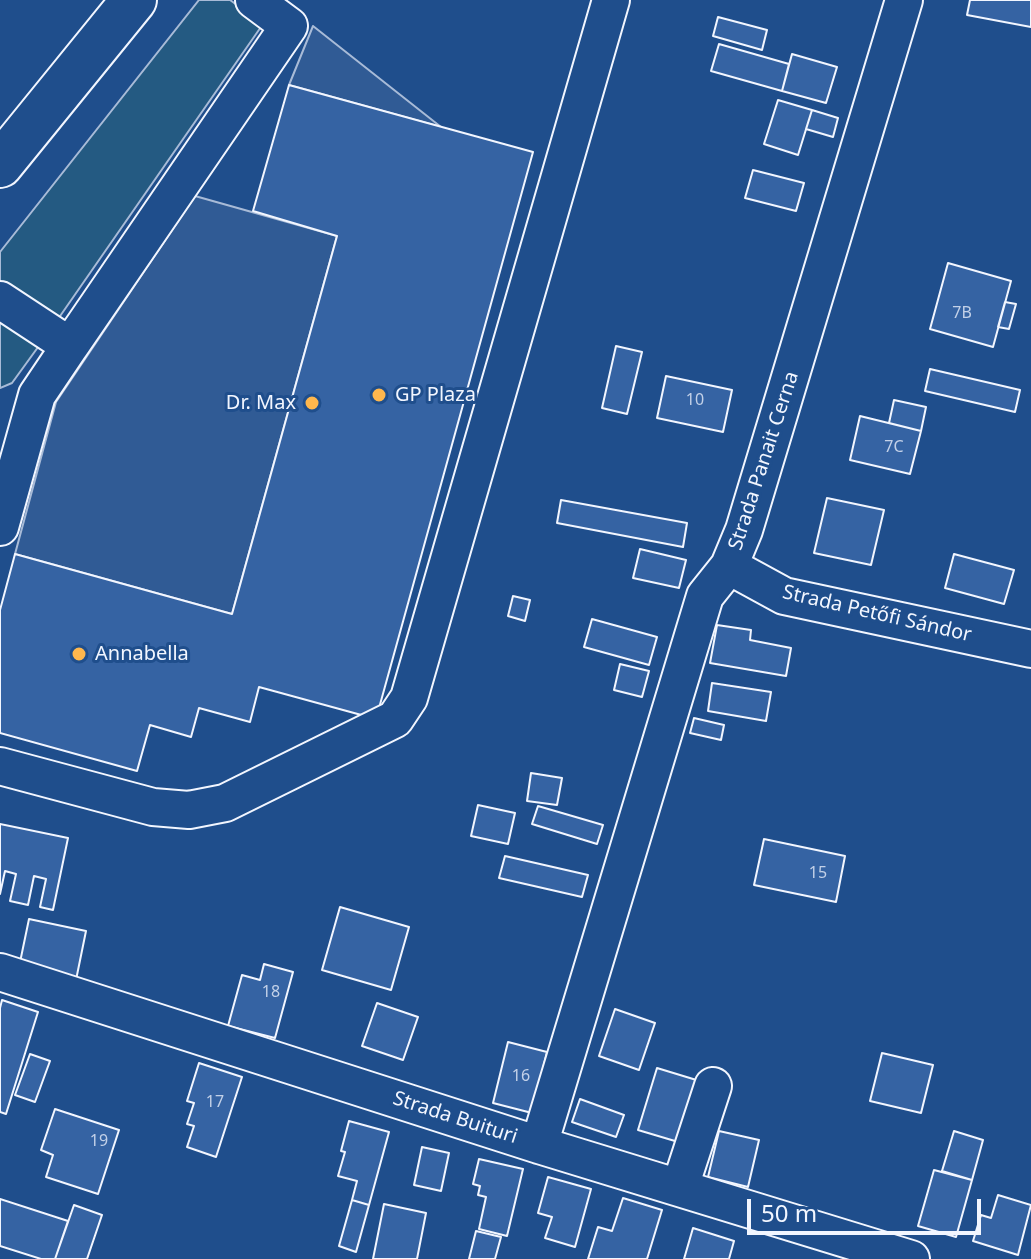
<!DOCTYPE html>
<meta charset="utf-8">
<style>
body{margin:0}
#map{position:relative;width:1031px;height:1259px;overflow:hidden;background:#1f4e8c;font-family:"Noto Sans",sans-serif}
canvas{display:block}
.scale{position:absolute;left:747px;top:1199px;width:234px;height:36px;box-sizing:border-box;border:4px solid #f2f6ff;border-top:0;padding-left:10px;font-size:24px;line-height:28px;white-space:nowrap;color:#f2f6ff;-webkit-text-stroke:6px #1f4e8c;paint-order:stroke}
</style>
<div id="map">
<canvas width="1031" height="1259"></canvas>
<div class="scale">50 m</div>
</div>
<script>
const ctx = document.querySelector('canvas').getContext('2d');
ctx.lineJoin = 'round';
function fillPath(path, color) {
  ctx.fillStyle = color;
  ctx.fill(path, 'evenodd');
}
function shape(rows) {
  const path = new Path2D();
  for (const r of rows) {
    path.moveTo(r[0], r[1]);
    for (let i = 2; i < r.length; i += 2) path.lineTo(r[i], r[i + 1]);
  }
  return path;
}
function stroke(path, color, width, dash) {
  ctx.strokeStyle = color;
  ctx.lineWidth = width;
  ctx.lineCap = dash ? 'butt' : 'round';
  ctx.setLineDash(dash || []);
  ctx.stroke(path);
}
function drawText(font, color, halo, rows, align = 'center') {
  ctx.font = font + ' "Noto Sans",sans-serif';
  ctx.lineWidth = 6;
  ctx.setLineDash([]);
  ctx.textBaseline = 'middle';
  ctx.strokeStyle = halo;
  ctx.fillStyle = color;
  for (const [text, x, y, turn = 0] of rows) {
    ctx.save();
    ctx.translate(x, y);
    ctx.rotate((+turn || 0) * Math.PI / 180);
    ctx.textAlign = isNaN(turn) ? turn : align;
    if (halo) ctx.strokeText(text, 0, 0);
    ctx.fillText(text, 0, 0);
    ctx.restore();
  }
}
const green = shape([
 [199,0,230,0,263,24,49,332,12,383,0,388,0,252,199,0]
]);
const parking = shape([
 [313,26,441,127,289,85,313,26],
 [195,196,337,236,232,614,15,554,56,402,195,196]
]);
const building = shape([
 [970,0,1031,0,1031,27,967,15,970,0],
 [718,17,767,30,762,50,713,36,718,17],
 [719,44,789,64,782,91,711,71,719,44],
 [792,54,837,67,826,103,782,91,792,54],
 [289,85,533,152,376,719,259,687,250,722,199,708,191,737,150,725,137,771,0,733,0,610,15,554,232,614,337,236,253,211,289,85],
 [778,100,812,110,798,155,764,144,778,100],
 [812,110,838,118,833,137,806,129,812,110],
 [753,170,804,183,796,211,745,198,753,170],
 [948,263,1011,281,993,347,930,329,948,263],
 [1005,302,1016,304,1009,329,998,327,1005,302],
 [616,346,642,352,627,414,602,408,616,346],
 [930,369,1020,390,1015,412,925,391,930,369],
 [666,376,732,390,723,432,657,418,666,376],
 [894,400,926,407,921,431,889,423,894,400],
 [860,416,921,431,910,474,850,460,860,416],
 [827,498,884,510,871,565,814,553,827,498],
 [561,500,687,523,683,547,557,523,561,500],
 [640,549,686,560,679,588,633,578,640,549],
 [954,554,1014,570,1004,604,945,588,954,554],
 [513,596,530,600,525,621,508,616,513,596],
 [592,619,657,637,649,665,584,647,592,619],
 [717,625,751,630,750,640,791,648,786,676,710,663,717,625],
 [620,664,649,671,642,697,614,690,620,664],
 [712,683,771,692,766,721,708,711,712,683],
 [694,718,724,725,721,740,690,733,694,718],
 [531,773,562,778,557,805,527,801,531,773],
 [478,805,515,813,508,844,471,836,478,805],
 [538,806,603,825,597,844,532,824,538,806],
 [0,824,68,838,53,910,40,907,46,879,34,876,28,905,10,901,16,874,5,871,0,894,0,824],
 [764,839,845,856,836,902,754,885,764,839],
 [505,856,588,875,582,897,499,878,505,856],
 [340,907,409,927,391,990,322,970,340,907],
 [29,919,86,931,76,980,19,967,29,919],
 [264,964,293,972,275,1038,228,1026,242,975,260,980,264,964],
 [2,1000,38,1012,6,1114,0,1112,0,1008,2,1000],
 [377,1003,418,1017,403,1060,362,1046,377,1003],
 [615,1009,655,1023,639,1070,599,1056,615,1009],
 [508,1042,547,1052,532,1113,493,1103,508,1042],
 [882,1053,933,1065,921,1113,870,1101,882,1053],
 [30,1054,50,1061,35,1102,15,1095,30,1054],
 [199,1063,242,1077,216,1157,187,1147,194,1126,187,1124,194,1103,187,1101,199,1063],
 [657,1068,703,1082,685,1144,638,1130,657,1068],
 [580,1099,624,1115,616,1137,572,1122,580,1099],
 [55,1109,119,1130,98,1194,46,1177,53,1155,41,1150,55,1109],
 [349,1121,389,1132,369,1205,352,1200,357,1181,338,1176,345,1152,341,1151,349,1121],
 [719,1131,759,1140,748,1187,708,1177,719,1131],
 [954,1131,983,1140,972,1180,942,1171,954,1131],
 [422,1147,449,1153,441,1191,414,1185,422,1147],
 [479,1159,523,1169,507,1236,479,1229,486,1197,478,1195,480,1186,473,1184,479,1159],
 [934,1170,972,1180,956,1237,918,1226,934,1170],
 [548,1177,591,1189,575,1247,545,1238,552,1217,538,1213,548,1177],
 [998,1195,1031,1205,1018,1255,973,1241,981,1215,991,1218,998,1195],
 [623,1198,662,1210,647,1259,588,1259,598,1227,612,1231,623,1198],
 [0,1199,68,1221,55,1259,41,1259,0,1246,0,1199],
 [352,1200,369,1205,356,1252,339,1246,352,1200],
 [384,1204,426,1213,417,1259,373,1259,384,1204],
 [74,1205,102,1215,87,1259,55,1259,74,1205],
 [693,1228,734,1241,729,1259,684,1259,693,1228],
 [476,1231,501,1237,495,1259,469,1259,476,1231]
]);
const minor = shape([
 [0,300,70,346,37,395,0,527],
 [70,346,289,26,254,0],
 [729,566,784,596,1031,649],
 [0,766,153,807,189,810,225,803,395,719,409,698,611,0],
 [0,972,539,1145,911,1259],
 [539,1145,705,596,729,566,744,530,904,0],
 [680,1187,713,1086]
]);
const major = shape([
 [0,165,134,0]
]);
const markers = [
 [379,395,8,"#ffb74d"],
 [312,403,8,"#ffb74d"],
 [79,654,8,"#ffb74d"]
];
const numberNames = [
 ["7B",962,313],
 ["10",695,400],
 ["7C",894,447],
 ["15",818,873],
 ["18",271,992],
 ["16",521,1076],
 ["17",215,1102],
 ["19",99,1141]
];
const poiNames = [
 ["GP Plaza",395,395],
 ["Dr. Max",296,403,"right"],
 ["Annabella",95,654]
];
const streetNames = [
 ["Strada Panait Cerna",764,461,-72],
 ["Strada Petőfi Sándor",877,614,13],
 ["Strada Buituri",455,1118,18]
];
fillPath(green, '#245a82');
stroke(green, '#a8bbd7', 2);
fillPath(parking, '#305b95');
stroke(parking, '#a8bbd7', 2);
fillPath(building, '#3563a3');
stroke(building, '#f2f6ff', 2);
stroke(minor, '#f2f6ff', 40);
stroke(major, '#f2f6ff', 48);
stroke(minor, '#1f4e8c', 36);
stroke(major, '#1f4e8c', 44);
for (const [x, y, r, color] of markers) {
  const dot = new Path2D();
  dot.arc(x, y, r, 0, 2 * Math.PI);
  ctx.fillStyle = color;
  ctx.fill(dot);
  stroke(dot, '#1f4e8c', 3);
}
drawText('16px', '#c3d1e8', null, numberNames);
drawText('20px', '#f2f6ff', '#1f4e8c', poiNames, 'left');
drawText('20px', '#f2f6ff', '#1f4e8c', streetNames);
</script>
